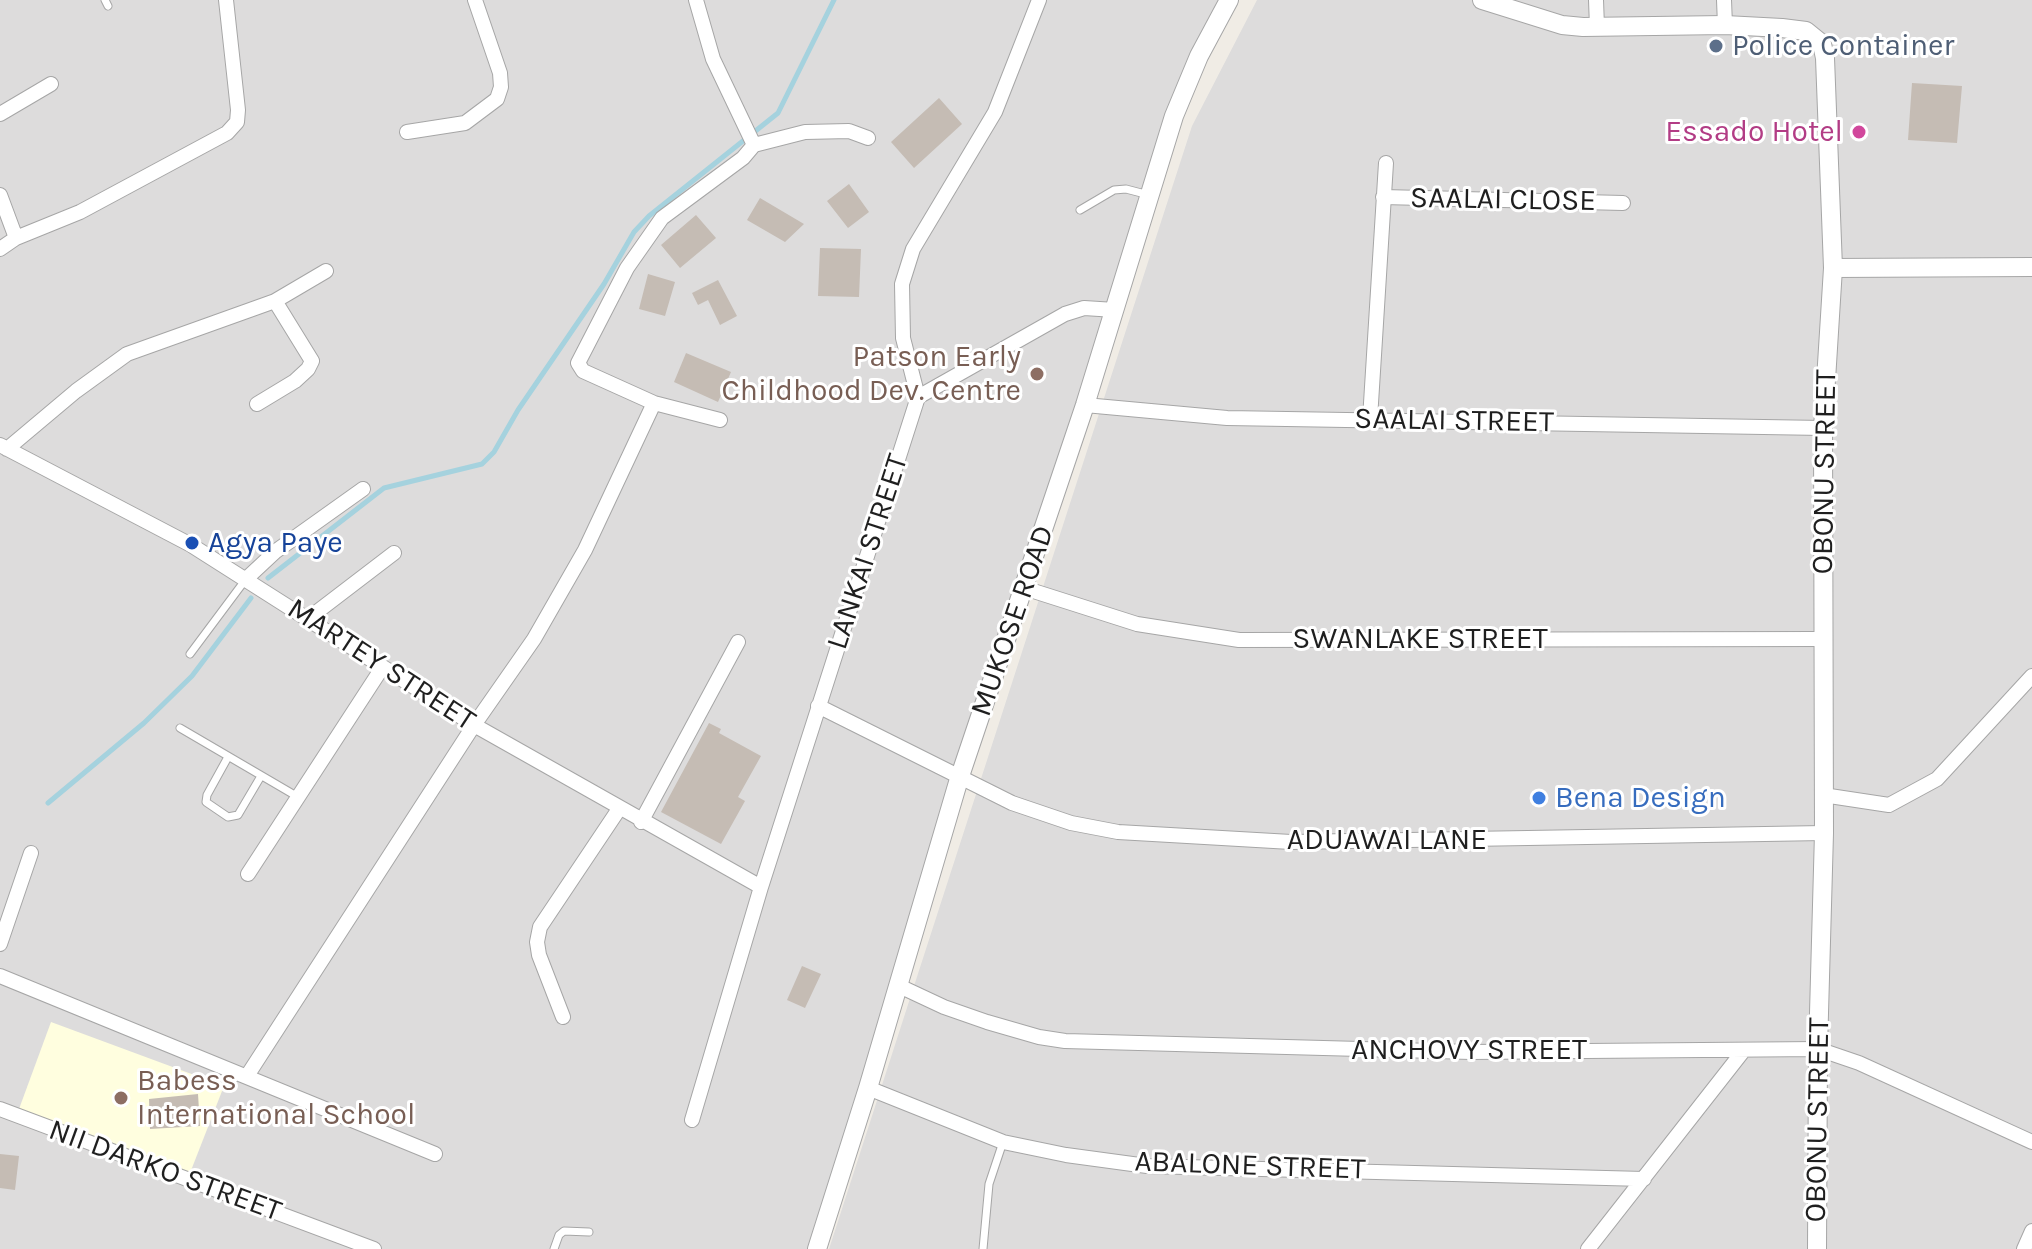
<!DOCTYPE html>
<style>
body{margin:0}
canvas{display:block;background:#f0ece5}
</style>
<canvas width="2032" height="1249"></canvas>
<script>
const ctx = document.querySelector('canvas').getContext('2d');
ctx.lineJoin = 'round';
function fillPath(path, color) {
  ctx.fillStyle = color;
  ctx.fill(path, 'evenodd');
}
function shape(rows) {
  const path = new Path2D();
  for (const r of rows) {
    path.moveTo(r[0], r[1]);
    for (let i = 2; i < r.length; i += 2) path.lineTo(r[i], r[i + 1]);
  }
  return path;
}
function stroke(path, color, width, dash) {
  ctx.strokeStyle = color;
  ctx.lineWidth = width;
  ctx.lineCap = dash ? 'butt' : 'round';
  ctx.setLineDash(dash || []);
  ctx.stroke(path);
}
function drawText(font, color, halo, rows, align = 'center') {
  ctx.font = font + ' Karla,sans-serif';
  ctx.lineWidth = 6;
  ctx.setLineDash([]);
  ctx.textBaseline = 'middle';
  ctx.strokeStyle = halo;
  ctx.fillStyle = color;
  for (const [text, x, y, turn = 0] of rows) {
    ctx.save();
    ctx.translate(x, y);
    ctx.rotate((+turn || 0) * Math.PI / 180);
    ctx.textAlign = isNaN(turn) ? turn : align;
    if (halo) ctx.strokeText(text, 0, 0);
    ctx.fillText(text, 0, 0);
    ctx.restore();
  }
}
const residential = shape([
 [0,0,1227,0,1179,88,811,1249,0,1249],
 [1257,0,2032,0,2032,1249,829,1249,1192,126]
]);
const education = shape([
 [51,1022,224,1086,190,1173,19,1109]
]);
const stream = shape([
 [268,578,384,488,482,464,494,452,518,410,604,284,634,232,649,216,778,113,834,0],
 [48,803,144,723,192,676,251,598]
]);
const building = shape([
 [1912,83,1962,86,1957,143,1908,140],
 [939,98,962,124,914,168,891,142],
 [849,184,869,212,848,228,827,201],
 [760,198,804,224,785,242,747,220],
 [696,215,716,238,680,268,661,245],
 [820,248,861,249,859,297,818,296],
 [648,274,675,282,665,316,639,309],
 [718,280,737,316,720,325,708,300,698,305,692,293],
 [686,353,731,372,718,402,674,382],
 [709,723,721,729,719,733,761,756,738,797,745,801,721,844,661,812],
 [802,966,821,974,805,1008,787,1000],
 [198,1094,200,1126,150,1129,149,1099],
 [0,1154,19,1156,15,1190,0,1188]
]);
const service = shape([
 [105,0,108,6],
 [1080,210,1114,190,1126,189,1149,195],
 [190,654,246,579],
 [180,728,298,797],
 [228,757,207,795,206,802,228,817,238,815,261,776],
 [554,1249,559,1235,564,1231,589,1232],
 [983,1249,989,1184,1003,1142]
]);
const minor = shape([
 [696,0,713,59,754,145,743,158,662,218,627,268,578,363,583,371,654,403,720,420],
 [1596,0,1597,27],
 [1724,0,1725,25],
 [0,114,51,84],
 [407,132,465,123,497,99,501,87,500,73,475,0],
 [754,145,805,132,849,131,868,138],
 [0,195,16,238],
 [1383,197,1623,203],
 [0,249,16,238,80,212,227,133,237,122,238,110,226,0],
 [918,397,1065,314,1084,308,1115,310],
 [257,404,295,381,308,369,312,361,275,301],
 [1085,405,1227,418,1823,428],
 [1370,419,1386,163],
 [0,445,191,545,474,725,761,887],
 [7,449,76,391,127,354,275,301,326,271],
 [246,579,276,551,363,489],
 [1024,588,1137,624,1239,640,1822,639],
 [309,618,394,553],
 [818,706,1012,803,1071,823,1118,832,1291,842,1824,833],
 [1823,795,1889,805,1937,779,2032,676],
 [641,822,738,642],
 [248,874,382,668],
 [0,944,31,853],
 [0,976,435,1154],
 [897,985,944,1007,987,1022,1039,1037,1065,1041,1471,1052,1818,1049,1859,1063,2032,1142],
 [563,1017,539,955,537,942,540,927,619,809],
 [247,1076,474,725,534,639,585,550,654,403],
 [868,1088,1003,1142,1066,1155,1147,1166,1644,1179],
 [0,1109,374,1249],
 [692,1120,761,887,918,397,903,338,902,284,913,249,995,112,1039,0],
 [1588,1249,1744,1050],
 [2024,1249,2032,1231]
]);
const tertiary = shape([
 [1482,0,1562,25,1583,27,1725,25,1782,28,1806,31,1822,44,1825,58,1833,268,1823,428,1824,833,1818,1049,1817,1249],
 [1833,268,2032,267],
 [817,1249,868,1088,959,779,1085,405,1174,116,1199,56,1229,0]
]);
const markers = [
 [1716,46,8,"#5c6f8a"],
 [1859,132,8,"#d1479c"],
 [1037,374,8,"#8d6e63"],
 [192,543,8,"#1a4fb4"],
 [1539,798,8,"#3f7fe0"],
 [121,1098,8,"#8d6e63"]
];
const serviceNames = [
 ["Police Container",1732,46]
];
const hotelNames = [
 ["Essado Hotel",1843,132]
];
const streetNames = [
 ["SAALAI CLOSE",1503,200,1],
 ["SAALAI STREET",1454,421,1],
 ["OBONU STREET",1825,472,-89],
 ["LANKAI STREET",868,552,-72],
 ["MUKOSE ROAD",1013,621,-71],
 ["SWANLAKE STREET",1420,639],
 ["MARTEY STREET",381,665,33],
 ["ADUAWAI LANE",1387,840],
 ["ANCHOVY STREET",1469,1050],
 ["OBONU STREET",1818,1120,-89],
 ["ABALONE STREET",1250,1166,2],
 ["NII DARKO STREET",165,1171,20]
];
const educationNames = [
 ["Patson Early",1021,357],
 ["Childhood Dev. Centre",1021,391],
 ["Babess",137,1081,"left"],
 ["International School",137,1115,"left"]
];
const transitNames = [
 ["Agya Paye",208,543]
];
const shopNames = [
 ["Bena Design",1555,798]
];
fillPath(residential, '#dddcdc');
fillPath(education, '#fffedf');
stroke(stream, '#a5d2de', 5);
fillPath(building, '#c5bcb4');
stroke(service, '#a6a6a6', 9);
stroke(minor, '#a6a6a6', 16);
stroke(tertiary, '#a6a6a6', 20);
stroke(service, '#fff', 7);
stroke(minor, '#fff', 14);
stroke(tertiary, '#fff', 18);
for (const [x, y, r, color] of markers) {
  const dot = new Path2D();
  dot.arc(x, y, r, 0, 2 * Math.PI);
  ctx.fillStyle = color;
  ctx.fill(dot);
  stroke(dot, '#fff', 3);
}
drawText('30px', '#4e5e75', '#fff', serviceNames, 'left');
drawText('30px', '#b23c85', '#fff', hotelNames, 'right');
drawText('30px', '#1f1f1f', '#fff', streetNames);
drawText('30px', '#785e54', '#fff', educationNames, 'right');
drawText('30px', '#164399', '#fff', transitNames, 'left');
drawText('30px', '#366cbe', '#fff', shopNames, 'left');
</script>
